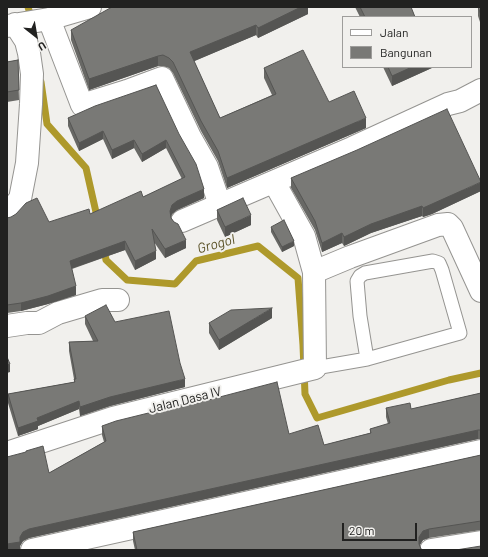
<!DOCTYPE html>
<style>
body{margin:0}
#map{position:relative;width:488px;height:557px;overflow:hidden;background:#f1f0ed;font-family:Barlow,sans-serif}
canvas{display:block}
.frame{position:absolute;inset:0;border:8px solid #212120;pointer-events:none}
.legend{position:absolute;left:342px;top:16px;width:130px;height:52px;box-sizing:border-box;background:#f1f0ed;border:1px solid #9e9d9b;margin:0;padding:5px 7px;list-style:none;font-size:12px;color:#212120}
.legend li{display:flex;align-items:center;gap:8px;height:20px}
.legend b{width:20px;border:1px solid #9e9d9b}
.north{position:absolute;left:16px;top:16px;width:40px;height:40px;-webkit-text-stroke:3px #f1f0ed;paint-order:stroke;rotate:149deg;font-size:11px;font-weight:700;line-height:16px;text-align:center;color:#212120}
.north::after{content:'';display:block;margin:auto;width:14px;height:18px;background:#212120;clip-path:polygon(50% 0,100% 100%,50% 72%,0 100%)}
.scale{position:absolute;left:342px;top:523px;width:75px;height:18px;box-sizing:border-box;border:2px solid #212120;border-top:0;padding-left:5px;font-size:12px;line-height:14px;white-space:nowrap;color:#212120;-webkit-text-stroke:3px #f1f0ed;paint-order:stroke}
</style>
<div id="map">
<canvas width="488" height="557"></canvas>
<div class="frame"></div>
<ul class="legend">
<li><b style="height:5px;background:#fff"></b>Jalan</li>
<li><b style="height:11px;background:#797976"></b>Bangunan</li>
</ul>
<div class="north">U</div>
<div class="scale">20 m</div>
</div>
<script>
const ctx = document.querySelector('canvas').getContext('2d');
ctx.lineJoin = 'round';
function shape(rows) {
  const path = new Path2D();
  for (const r of rows) {
    path.moveTo(r[0], r[1]);
    for (let i = 2; i < r.length; i += 2) path.lineTo(r[i], r[i + 1]);
  }
  return path;
}
function stroke(path, color, width, dash) {
  ctx.strokeStyle = color;
  ctx.lineWidth = width;
  ctx.lineCap = dash ? 'butt' : 'round';
  ctx.setLineDash(dash || []);
  ctx.stroke(path);
}
function fillPath(path, color) {
  ctx.fillStyle = color;
  ctx.fill(path, 'evenodd');
}
function drawText(font, color, halo, rows, align = 'center') {
  ctx.font = font + ' Barlow,sans-serif';
  ctx.lineWidth = 4;
  ctx.setLineDash([]);
  ctx.textBaseline = 'middle';
  ctx.strokeStyle = halo;
  ctx.fillStyle = color;
  for (const [text, x, y, turn = 0] of rows) {
    ctx.save();
    ctx.translate(x, y);
    ctx.rotate((+turn || 0) * Math.PI / 180);
    ctx.textAlign = isNaN(turn) ? turn : align;
    if (halo) ctx.strokeText(text, 0, 0);
    ctx.fillText(text, 0, 0);
    ctx.restore();
  }
}
const stream = shape([
 [28,7,32,20],
 [41,82,47,124,86,168,98,221],
 [104,249,106,260,127,280,175,284,196,261,258,246,298,278,303,345,305,394,317,418,449,380,481,373]
]);
const lane = shape([
 [315,368,367,359,460,333,442,270,439,263,433,261,365,273,360,276,357,281,360,316,367,359]
]);
const street = shape([
 [49,19,82,105,127,91,162,78,190,137,207,167,220,205],
 [7,26,49,19,90,7],
 [274,182,304,236,314,272],
 [7,214,20,199,27,163,31,104,32,74,29,53,26,41,15,24],
 [182,221,352,148,448,104,460,101,481,90],
 [7,326,27,323,39,323,58,313,85,305,102,300,118,300],
 [7,453,113,418,315,368,314,272,350,257,438,225,448,224,452,228,481,291],
 [32,550,481,451],
 [431,550,481,542]
]);
const wall = shape([
 [308,7,308,14,258,38,256,35,194,61,220,118,272,95,264,78,264,68,329,102,366,128,227,188,218,161,201,131,173,73,169,68,163,66,158,66,89,90,71,40,71,30],
 [355,7,411,7,415,17,360,17],
 [478,7,481,7,481,25,478,16],
 [18,60,19,100,7,102,7,62],
 [383,67,434,67,392,86],
 [156,85,204,198,177,210,172,214,171,217,186,248,165,258,154,242,156,259,135,270,125,250,72,269,76,295,48,304,21,311,7,313,7,218,49,222,90,214,143,197,182,179,166,148,142,162,134,148,112,159,103,139,79,151,68,126,68,118],
 [291,178,481,191,432,214,423,217,422,216,371,233,344,246,342,243,322,252,315,230,291,188],
 [217,210,251,225,225,237,217,220],
 [271,227,294,246,282,252,271,232],
 [85,316,115,322,185,387,110,406,80,416,79,409,38,426,38,429,18,436,8,403,8,394,74,382,74,379,69,351,69,342,93,341,85,324],
 [272,318,219,350,209,333,209,323],
 [481,393,481,439,478,439,29,538,23,541,20,546,20,550,7,550,49,473,104,442,102,435,102,426,193,404,324,445,370,433,370,429,388,424,386,417,386,408,411,409],
 [481,455,481,530,429,538,423,540,420,545,421,549,423,550,135,550,133,541,133,532]
]);
const shadedWall = shape([
 [301,7,308,7,308,14,258,38,258,28],
 [256,25,256,35,190,63,190,52],
 [158,56,158,66,89,90,89,79],
 [412,67,434,67,392,86,392,76],
 [366,118,366,128,227,188,227,178],
 [103,131,103,139,79,151,79,143],
 [134,140,134,148,112,159,112,150],
 [166,140,166,148,142,162,142,154],
 [481,182,481,191,432,214,423,217,423,208],
 [204,189,204,198,177,210,172,214,170,219,170,211,172,205,177,201],
 [422,206,422,216,371,233,344,246,344,237,371,224],
 [251,215,251,225,225,237,225,227],
 [342,233,342,243,322,252,322,243],
 [186,240,186,248,165,258,165,249],
 [125,241,125,250,70,269,70,261],
 [294,241,294,246,282,252,282,247],
 [156,251,156,259,135,270,135,261],
 [76,286,76,295,48,304,21,311,21,303],
 [272,308,272,318,219,350,219,340],
 [10,364,10,372,7,373,7,365],
 [185,379,185,387,110,406,80,416,80,407,110,397],
 [79,401,79,409,38,426,38,429,18,436,18,428,37,418],
 [478,430,478,439,29,538,23,541,20,546,20,550,7,550,7,544,20,537,23,532,29,529],
 [429,529,429,538,423,540,419,546,419,537,423,531]
]);
const building = shape([
 [112,7,301,7,258,28,256,25,190,52,220,118,276,94,264,68,303,50,329,102,354,91,366,118,227,178,218,151,201,121,173,62,169,58,163,55,158,56,89,79,71,30,112,7],
 [360,7,411,7,415,17,365,17,360,7],
 [478,7,481,7,481,15,478,7],
 [18,60,19,90,7,92,7,62,18,60],
 [388,67,412,67,392,76,388,67],
 [156,85,179,134,196,164,204,189,177,201,172,205,170,211,171,218,174,222,178,224,186,240,165,249,152,229,156,251,135,261,125,241,70,261,76,286,48,296,21,303,7,305,7,218,11,217,16,214,26,203,37,198,49,222,89,209,90,214,141,191,143,197,185,177,166,140,142,154,134,140,112,150,103,131,79,143,68,118,95,106,156,85],
 [447,109,481,182,432,204,423,208,422,206,371,224,344,237,342,233,322,243,315,221,291,178,357,150,447,109],
 [243,198,251,215,225,227,217,210,243,198],
 [284,220,294,241,282,247,271,227,284,220],
 [106,305,115,322,169,311,180,363,185,379,110,397,80,407,79,401,37,418,38,421,18,428,8,394,75,382,74,379,76,379,69,342,98,341,85,316,106,305],
 [272,308,219,340,209,323,231,310,272,308],
 [7,357,10,364,7,365,7,357],
 [277,382,289,434,318,425,324,445,371,433,370,429,390,423,386,408,410,403,411,409,481,393,481,430,478,430,29,529,23,532,20,537,20,542,7,544,7,457,26,452,26,451,43,446,49,473,106,441,102,426,116,421,193,402,193,404,277,382],
 [481,455,481,521,429,529,423,531,419,537,419,544,421,549,423,550,137,550,133,532,481,455],
 [481,546,481,550,456,550,481,546]
]);
const streetNames = [
 ["Jalan Dasa IV",185,400,-14]
];
const waterNames = [
 ["Grogol",216,244,-15]
];
stroke(stream, '#ae992b', 7);
stroke(lane, '#959491', 15);
stroke(street, '#959491', 24);
stroke(lane, '#fff', 13);
stroke(street, '#fff', 22);
fillPath(wall, '#686865');
fillPath(shadedWall, '#555553');
fillPath(building, '#797976');
stroke(building, '#555553', 1);
drawText('13px', '#212120', '#f1f0ed', streetNames);
drawText('italic 14px', '#5a5126', '#f1f0ed', waterNames);
</script>
